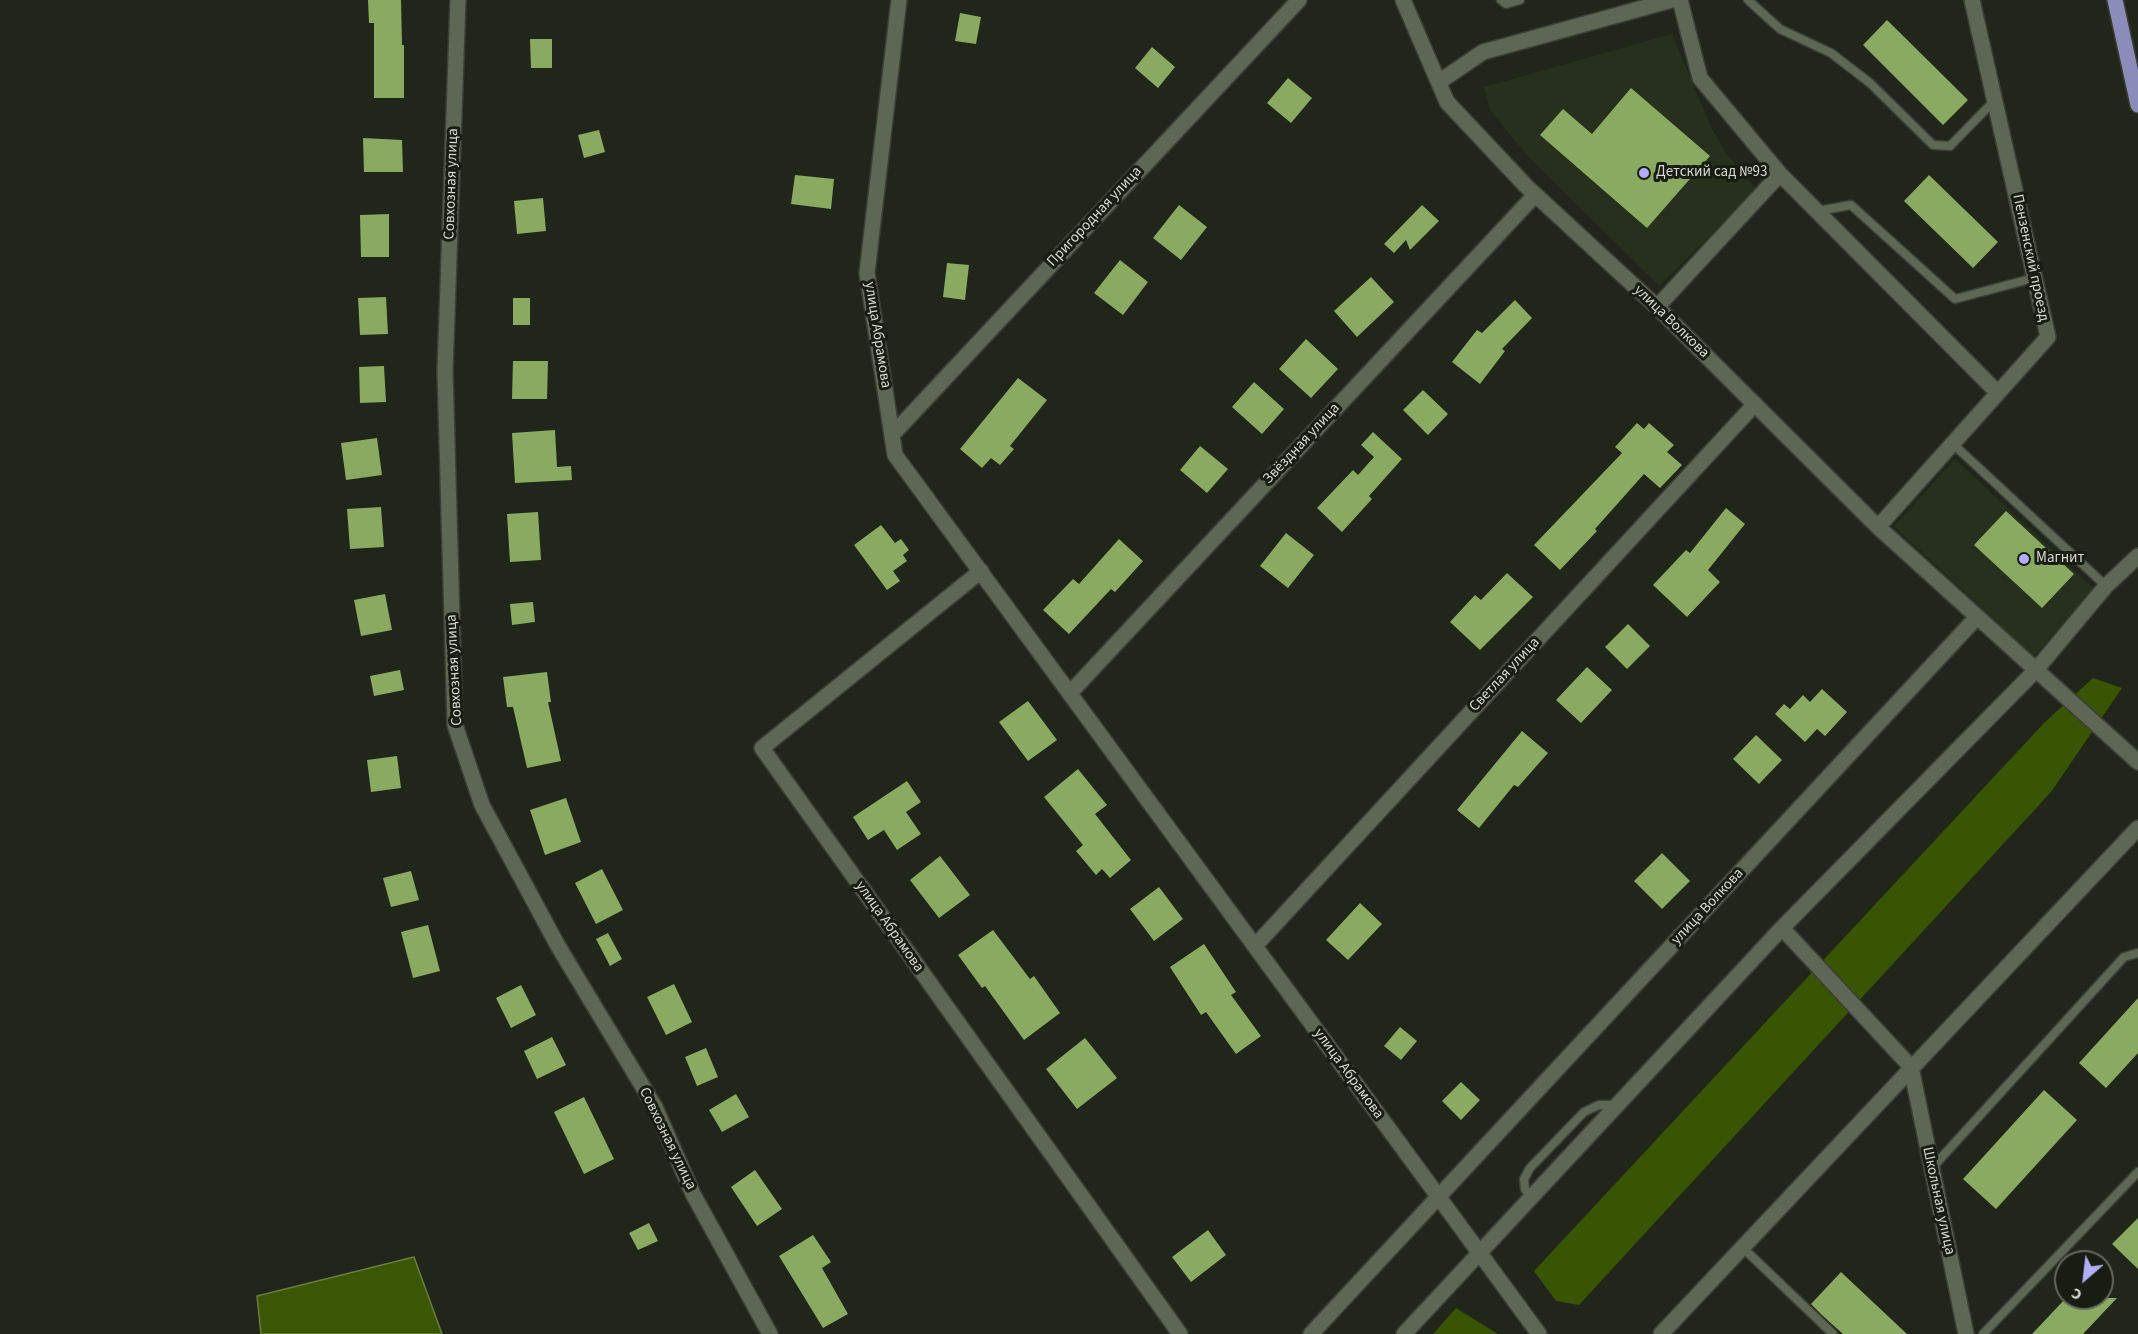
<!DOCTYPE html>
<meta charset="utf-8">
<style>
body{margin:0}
#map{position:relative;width:2138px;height:1334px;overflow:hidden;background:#202619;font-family:"Source Sans 3",sans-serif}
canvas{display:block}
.north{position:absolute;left:2054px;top:1250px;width:60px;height:60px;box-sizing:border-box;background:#171d10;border:2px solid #63685d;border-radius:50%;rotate:208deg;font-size:16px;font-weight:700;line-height:24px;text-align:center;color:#d5d9d0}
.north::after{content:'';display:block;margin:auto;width:21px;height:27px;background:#b2adfa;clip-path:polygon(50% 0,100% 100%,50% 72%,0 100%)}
</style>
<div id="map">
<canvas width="2138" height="1334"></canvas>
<div class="north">С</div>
</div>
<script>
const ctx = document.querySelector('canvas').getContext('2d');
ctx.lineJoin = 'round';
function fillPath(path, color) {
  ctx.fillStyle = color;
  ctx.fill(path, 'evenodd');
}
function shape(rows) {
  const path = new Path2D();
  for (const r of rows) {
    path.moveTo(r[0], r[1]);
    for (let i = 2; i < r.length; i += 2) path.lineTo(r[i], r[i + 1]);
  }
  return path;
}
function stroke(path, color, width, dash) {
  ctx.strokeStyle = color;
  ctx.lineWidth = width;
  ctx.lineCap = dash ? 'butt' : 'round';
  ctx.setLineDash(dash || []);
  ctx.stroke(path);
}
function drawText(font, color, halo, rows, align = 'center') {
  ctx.font = font + ' "Source Sans 3",sans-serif';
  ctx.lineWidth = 6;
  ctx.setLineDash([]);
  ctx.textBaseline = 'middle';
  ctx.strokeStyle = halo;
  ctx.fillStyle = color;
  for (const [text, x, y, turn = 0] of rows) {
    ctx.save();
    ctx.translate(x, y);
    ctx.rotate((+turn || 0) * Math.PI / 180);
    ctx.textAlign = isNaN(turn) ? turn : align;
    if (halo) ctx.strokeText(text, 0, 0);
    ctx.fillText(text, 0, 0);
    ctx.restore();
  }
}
const built = shape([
 [1672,34,1712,129,1729,157,1757,190,1659,286,1527,155,1490,110,1484,87],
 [1955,459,2093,588,2034,657,1894,526]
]);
const forest = shape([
 [2093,678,2122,688,2051,792,1579,1305,1556,1301,1534,1271,2044,723],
 [1456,1308,1498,1334,1433,1334]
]);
const water = shape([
 [414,1257,442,1334,261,1334,257,1296,414,1257]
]);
const building = shape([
 [368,0,401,0,402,45,404,45,404,98,374,98,374,23,369,23],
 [960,13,981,17,976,44,955,41],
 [1887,20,1968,100,1943,125,1863,45],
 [530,39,552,39,552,68,531,68],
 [1152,47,1175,67,1158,88,1135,68],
 [1288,78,1312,98,1291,123,1267,103],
 [1631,88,1710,156,1647,228,1540,135,1563,109,1592,134],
 [599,130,605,152,584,158,578,135],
 [363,138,402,140,403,172,364,172],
 [795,175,834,179,831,209,791,204],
 [1929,175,1998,242,1973,268,1904,201],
 [543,198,546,231,517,234,514,201],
 [1179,205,1207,227,1181,260,1153,238],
 [1422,205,1439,221,1410,250,1406,240,1394,253,1384,244],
 [389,214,389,257,361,257,360,215],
 [1120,260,1148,282,1123,315,1094,293],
 [947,263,969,265,965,300,943,297],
 [1371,277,1394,302,1357,337,1334,311],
 [386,297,388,334,360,335,358,298],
 [513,298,530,298,530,325,513,325],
 [1515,300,1532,318,1502,349,1505,351,1480,384,1452,362,1477,330,1482,333],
 [1306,339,1338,369,1311,398,1279,369],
 [513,361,548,361,547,399,512,399],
 [384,366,386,402,360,403,359,367],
 [1018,378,1047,400,1010,446,1014,449,1000,465,991,458,982,468,960,449],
 [1254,382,1284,409,1262,434,1232,407],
 [1423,390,1448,414,1428,435,1403,410],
 [1637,423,1644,429,1649,423,1674,445,1667,452,1682,465,1660,488,1644,474,1595,529,1597,531,1560,570,1534,545,1622,453,1615,447],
 [555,430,557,467,571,466,572,480,515,483,512,433],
 [1373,432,1402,459,1369,496,1372,499,1342,532,1317,508,1353,470,1358,475,1374,457,1361,445],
 [377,438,382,475,346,480,341,443],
 [1200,446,1228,469,1207,493,1180,470],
 [381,507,384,547,350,549,347,509],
 [1726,508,1745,524,1708,570,1720,582,1687,617,1653,585,1686,550,1690,553],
 [2006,511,2074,574,2042,608,1974,545],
 [538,512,541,560,510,562,507,514],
 [881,525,895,543,901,539,909,550,903,555,907,561,893,571,900,581,887,590,854,545],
 [1286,533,1314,555,1288,588,1260,566],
 [1119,539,1143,561,1115,592,1111,589,1069,634,1043,610,1073,579,1079,584],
 [1507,573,1533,597,1480,650,1450,622,1475,595,1481,600],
 [385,594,392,630,361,636,354,600],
 [533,602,535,622,512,625,510,604],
 [1628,624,1650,646,1627,669,1605,647],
 [1587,667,1612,690,1581,723,1556,700],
 [400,670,404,690,374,696,370,676],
 [547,672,551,702,548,702,561,761,527,768,513,707,507,707,503,677],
 [1822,689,1847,712,1825,736,1817,729,1805,742,1775,714,1784,704,1790,709,1803,695,1810,702],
 [1028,701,1057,740,1028,761,999,722],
 [1522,731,1548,753,1518,787,1514,785,1479,828,1457,810],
 [1756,735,1782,760,1759,784,1733,759],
 [397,756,401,788,371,792,367,760],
 [1078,769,1107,805,1095,814,1131,860,1110,878,1102,869,1096,875,1076,851,1083,845,1044,797],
 [907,781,921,802,906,812,921,834,897,850,884,830,868,840,853,817],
 [566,798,581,842,545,855,530,810],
 [1662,853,1690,881,1662,909,1634,881],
 [940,856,970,895,939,918,910,880],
 [602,869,623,910,596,924,575,883],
 [411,871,419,900,391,907,383,878],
 [1159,887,1183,919,1154,941,1130,909],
 [1360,903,1382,924,1348,960,1326,940],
 [428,925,440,971,413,978,401,932],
 [993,930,1030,979,1034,976,1060,1013,1024,1040,985,986,982,988,958,955],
 [608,933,622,959,610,966,596,939],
 [1204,944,1236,992,1231,995,1261,1036,1236,1054,1206,1012,1201,1015,1170,967],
 [674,984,692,1022,666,1035,647,997],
 [521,985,536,1015,511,1028,496,998],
 [2138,998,2138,1053,2106,1088,2079,1063],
 [1400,1027,1417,1041,1401,1060,1384,1046],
 [552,1037,566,1065,537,1079,524,1051],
 [1085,1038,1117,1078,1077,1109,1046,1069],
 [706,1048,718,1077,697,1086,685,1057],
 [1461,1082,1480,1100,1461,1120,1442,1101],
 [2044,1090,2077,1120,1996,1209,1963,1179],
 [736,1094,749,1117,722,1132,709,1110],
 [584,1097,614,1159,584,1174,554,1112],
 [755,1170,782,1209,757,1226,731,1187],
 [2138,1218,2138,1269,2112,1244],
 [649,1223,658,1241,638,1250,629,1233],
 [1208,1230,1226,1255,1191,1282,1172,1257],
 [813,1235,831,1262,822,1268,848,1314,823,1328,779,1256],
 [1841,1272,1907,1334,1843,1334,1823,1316,1811,1304],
 [2066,1298,2117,1298,2083,1334,2032,1334]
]);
const service = shape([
 [1501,0,1506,4,1520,0],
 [1748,0,1780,29,1831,53,1870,83,1933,145,1950,146,1996,99],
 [1818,211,1851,205,1955,299,2034,278],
 [1952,443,2106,586],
 [1931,1169,2124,957,2138,953],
 [1530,1197,1525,1189,1524,1179,1530,1168,1584,1112,1599,1105,1616,1105],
 [1741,1246,1833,1334],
 [1983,1334,2138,1172]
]);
const minor = shape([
 [458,0,445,371,455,725,482,805,558,946,655,1107,693,1194,770,1334],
 [899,0,867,273,895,455,1539,1334],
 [1403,0,1447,102,1526,186,1657,307,1878,527,2138,762],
 [1680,0,1700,78,1780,174,1998,393],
 [1439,82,1483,52,1672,0],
 [1657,307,1780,174],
 [892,435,1299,0],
 [1878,527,2048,337,1972,0],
 [981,571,762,748,1180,1334],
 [1070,693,1535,195],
 [1782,928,1911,1067],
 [1255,946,1755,404],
 [1911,1067,1966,1334],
 [1311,1334,1977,617],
 [1404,1334,1782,928,2035,671,2106,586,2138,556],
 [1661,1334,2138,828]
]);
const primary = shape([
 [2115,0,2138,105]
]);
const markers = [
 [1644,173,6,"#b2adfa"],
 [2024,559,6,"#b2adfa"]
];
const poiNames = [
 ["Детский сад №93",1656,173],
 ["Магнит",2036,559]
];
const streetNames = [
 ["Совхозная улица",452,184,-88],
 ["Пригородная улица",1095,217,-47],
 ["Пензенский проезд",2030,258,78],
 ["улица Волкова",1671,322,44],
 ["улица Абрамова",877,335,81],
 ["Звёздная улица",1302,444,-47],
 ["Совхозная улица",455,670,-93],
 ["Светлая улица",1505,675,-47],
 ["улица Волкова",1708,907,-47],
 ["улица Абрамова",889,927,55],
 ["улица Абрамова",1348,1074,54],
 ["Совхозная улица",667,1139,64],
 ["Школьная улица",1938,1201,78]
];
fillPath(built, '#27301d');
fillPath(forest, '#395402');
fillPath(water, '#3b5605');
stroke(water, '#697d42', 1.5);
fillPath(building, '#8aaa61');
stroke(service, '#3b3f35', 11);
stroke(minor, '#3b3f35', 18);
stroke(primary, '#3b3f35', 18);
stroke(service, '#5e6656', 8);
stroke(minor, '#5e6656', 15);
stroke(primary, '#8c8cba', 15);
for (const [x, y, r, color] of markers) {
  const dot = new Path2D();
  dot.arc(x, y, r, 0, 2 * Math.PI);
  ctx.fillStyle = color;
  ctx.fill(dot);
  stroke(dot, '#171d10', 2);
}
drawText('15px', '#d5d9d0', '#171d10', poiNames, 'left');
drawText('15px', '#d5d9d0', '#171d10', streetNames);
</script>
